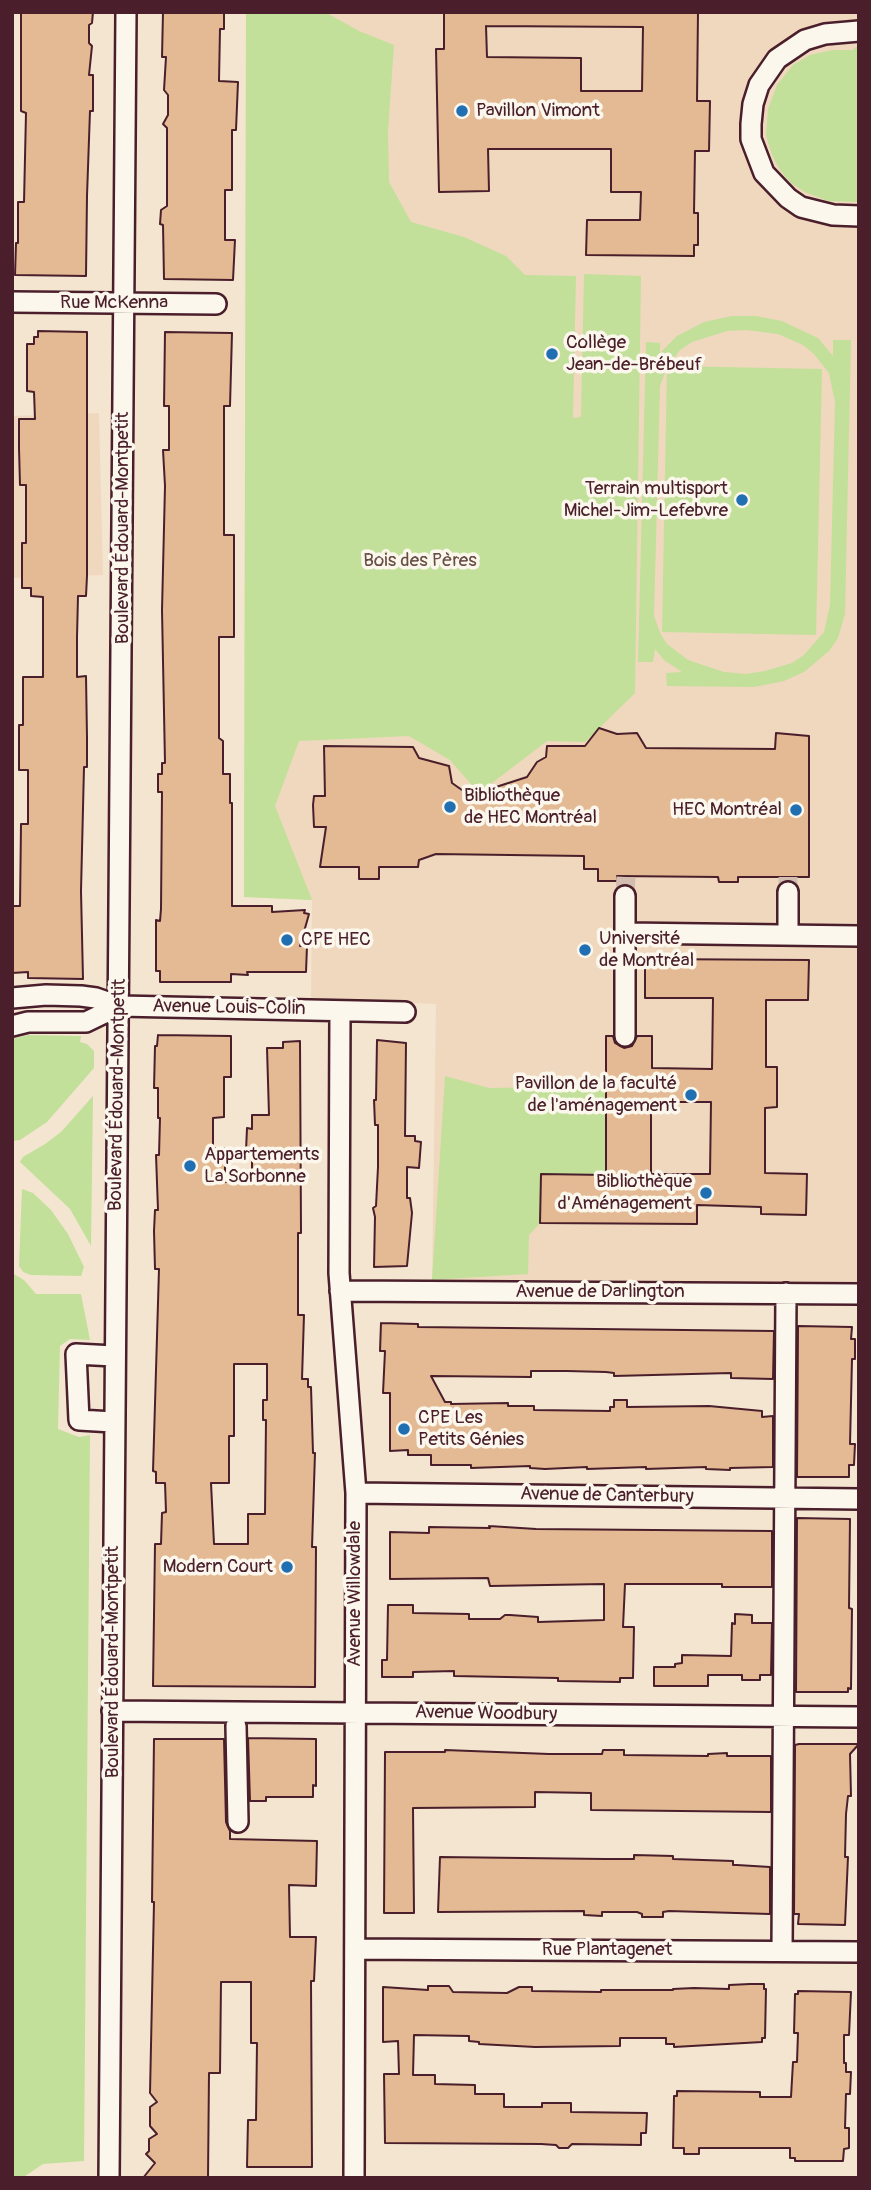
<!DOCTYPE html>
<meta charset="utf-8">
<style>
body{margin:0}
#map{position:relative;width:871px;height:2190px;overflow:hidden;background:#f4e5d1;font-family:Pangolin,sans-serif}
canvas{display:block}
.frame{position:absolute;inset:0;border:14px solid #4a1f2b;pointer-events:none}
</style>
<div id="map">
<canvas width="871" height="2190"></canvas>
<div class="frame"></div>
</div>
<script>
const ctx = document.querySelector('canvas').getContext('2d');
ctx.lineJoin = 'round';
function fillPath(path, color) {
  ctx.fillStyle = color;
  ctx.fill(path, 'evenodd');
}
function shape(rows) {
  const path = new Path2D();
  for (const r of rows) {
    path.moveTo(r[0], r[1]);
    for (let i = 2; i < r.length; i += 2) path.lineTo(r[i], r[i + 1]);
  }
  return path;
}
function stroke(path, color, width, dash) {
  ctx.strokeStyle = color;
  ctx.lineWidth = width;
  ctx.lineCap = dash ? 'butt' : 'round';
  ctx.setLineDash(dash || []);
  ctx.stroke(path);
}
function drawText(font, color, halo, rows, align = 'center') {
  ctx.font = font + ' Pangolin,sans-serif';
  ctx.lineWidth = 7;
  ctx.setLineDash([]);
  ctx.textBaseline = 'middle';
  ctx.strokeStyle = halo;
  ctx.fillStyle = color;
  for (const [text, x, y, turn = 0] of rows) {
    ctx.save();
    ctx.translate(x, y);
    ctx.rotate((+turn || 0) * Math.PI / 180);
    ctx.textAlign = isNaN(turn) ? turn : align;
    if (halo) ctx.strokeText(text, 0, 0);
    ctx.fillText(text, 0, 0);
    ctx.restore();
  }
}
const built = shape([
 [246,12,859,12,859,1294,432,1280,436,1004,311,999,312,900,244,897],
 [99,413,103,575,12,578,12,416]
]);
const green = shape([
 [246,12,325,12,359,31,394,45,388,131,389,182,411,222,464,237,506,256,525,275,576,276,573,418,581,417,584,274,641,276,635,693,585,742,547,741,479,793,450,760,409,736,299,741,275,806,312,900,244,897],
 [859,44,859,202,828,201,805,192,791,183,780,170,772,155,766,135,768,109,777,85,793,65,810,55,832,50,853,50],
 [732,316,756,316,782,321,818,338,833,356,833,340,851,340,845,614,838,638,829,651,804,672,784,681,754,687,667,686,666,673,682,672,664,660,655,649,653,662,638,662,646,342,660,343,660,353,677,336,704,322],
 [747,330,778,334,803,345,814,354,829,373,835,402,830,605,824,632,804,655,792,663,765,671,746,674,724,672,688,660,667,644,661,635,654,616,660,386,667,367,662,632,816,635,822,369,668,366,680,350,692,342,727,331],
 [28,1035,81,1036,80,1042,87,1044,94,1051,94,1068,47,1122,20,1140,12,1141,12,1039],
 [445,1076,489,1088,606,1086,606,1175,540,1223,529,1235,528,1274,432,1280],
 [93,1096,91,1246,70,1209,20,1162,23,1157,45,1144,61,1132],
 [22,1189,33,1193,51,1210,68,1234,84,1267,81,1276,31,1275,23,1272,19,1266],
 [12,1273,24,1280,36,1294,81,1294,90,1340,70,1339,60,1346,58,1429,79,1437,90,1435,84,2161,43,2164,22,2178,12,2178]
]);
const building = shape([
 [21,12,93,12,92,23,89,25,89,43,92,46,89,75,93,75,93,111,90,111,87,196,86,276,15,275,16,243,18,243,18,202,24,202,26,113,21,111,21,12],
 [163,12,224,12,224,29,220,29,219,81,238,82,236,130,232,130,232,190,225,190,225,240,235,240,233,280,164,279,163,225,160,224,161,210,167,206,167,128,163,124,168,115,168,95,164,90,166,57,162,57,163,12],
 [444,12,698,12,697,101,710,101,709,151,695,151,694,213,698,213,698,245,694,245,694,256,586,255,587,220,640,220,641,192,611,192,611,149,488,149,489,191,439,192,436,49,444,49,444,12],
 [486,26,643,27,642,91,581,91,581,58,487,57,486,26],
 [38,331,87,332,87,576,86,596,78,596,77,637,77,677,86,676,87,737,87,767,84,767,81,891,83,979,28,978,28,972,12,973,12,906,20,906,21,824,28,824,28,770,19,770,19,725,23,725,23,677,43,677,43,597,31,596,31,588,22,588,22,543,26,543,26,485,20,485,19,448,19,419,35,419,34,392,27,391,27,344,34,344,34,337,38,337,38,331],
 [165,332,232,333,230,406,224,406,224,535,234,535,234,637,219,637,219,738,223,741,223,774,230,774,230,803,232,803,232,906,272,906,272,912,305,910,304,913,309,914,300,946,307,946,306,972,247,972,248,975,231,974,231,982,160,982,160,971,156,971,156,920,160,921,161,909,162,792,158,792,158,774,162,774,162,763,165,763,162,610,165,486,163,450,169,450,169,406,164,406,165,332],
 [599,728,617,734,637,733,646,748,775,749,776,733,809,736,809,877,738,877,738,882,719,882,718,877,617,876,618,881,598,881,598,869,584,869,584,856,436,854,419,860,418,867,379,867,379,879,359,879,359,867,320,867,326,827,314,827,313,805,314,796,325,796,324,746,413,747,419,758,449,766,452,783,479,802,496,787,527,777,537,762,546,757,547,746,585,746,599,728],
 [645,959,809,960,808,1000,766,1000,766,1067,777,1067,777,1107,765,1108,765,1173,807,1174,806,1215,761,1214,761,1207,697,1205,697,1224,540,1223,541,1174,606,1175,606,1036,613,1036,615,1043,624,1048,632,1046,637,1036,652,1036,652,1068,712,1069,713,998,645,998,645,959],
 [651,1102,711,1102,710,1174,651,1174,651,1102],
 [158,1035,231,1036,231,1077,224,1077,224,1117,213,1118,213,1148,225,1148,225,1182,252,1182,252,1152,246,1151,247,1128,252,1129,252,1115,269,1115,267,1048,283,1048,283,1042,300,1041,301,1233,298,1233,298,1315,304,1315,302,1379,308,1379,308,1387,311,1387,313,1453,315,1453,312,1547,316,1547,315,1687,153,1686,155,1544,161,1544,162,1513,166,1512,165,1483,156,1483,156,1472,153,1471,159,1269,155,1269,154,1231,155,1210,158,1210,156,1155,159,1155,160,1118,158,1118,158,1088,154,1088,155,1046,157,1046,158,1035],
 [234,1364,267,1364,267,1400,263,1400,263,1420,266,1420,265,1514,248,1514,248,1544,214,1544,211,1483,229,1483,229,1436,234,1436,234,1364],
 [377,1040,406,1043,405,1136,415,1136,415,1141,421,1142,419,1168,407,1167,407,1198,410,1198,412,1213,407,1266,374,1267,375,1217,373,1208,376,1206,378,1167,378,1125,375,1125,374,1100,376,1100,377,1040],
 [381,1323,418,1324,418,1327,774,1331,773,1379,731,1378,731,1373,614,1376,614,1373,606,1372,567,1371,531,1371,531,1377,431,1376,445,1402,451,1402,451,1404,508,1403,508,1406,534,1406,534,1410,610,1411,610,1407,614,1407,614,1400,627,1400,627,1407,709,1406,762,1411,762,1417,773,1416,773,1467,730,1468,730,1470,706,1469,706,1467,646,1469,646,1467,587,1469,587,1467,545,1469,530,1468,530,1466,471,1468,471,1465,431,1465,431,1455,408,1455,408,1450,390,1451,390,1393,383,1393,385,1351,380,1351,381,1323],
 [798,1326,852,1327,851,1339,855,1339,855,1359,852,1359,850,1444,855,1444,854,1465,849,1465,849,1477,797,1477,798,1326],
 [797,1518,850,1519,849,1608,852,1609,851,1689,848,1688,848,1692,796,1692,797,1518],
 [489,1526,536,1529,772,1531,772,1587,722,1587,722,1584,625,1584,623,1627,634,1627,633,1678,620,1678,620,1682,558,1681,558,1678,454,1676,454,1671,413,1672,413,1677,382,1677,382,1660,387,1660,388,1605,413,1605,413,1613,469,1614,469,1619,500,1619,505,1615,510,1615,538,1617,538,1622,604,1620,604,1584,490,1586,488,1578,390,1579,390,1532,429,1533,429,1527,490,1528,489,1526],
 [735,1614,752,1615,752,1623,772,1623,771,1675,760,1675,760,1680,742,1680,742,1675,708,1675,708,1686,654,1686,654,1667,675,1667,675,1664,682,1663,682,1655,731,1656,732,1623,735,1624,735,1614],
 [248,1738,316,1739,316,1786,313,1785,313,1797,266,1797,266,1801,250,1801,248,1738],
 [154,1739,224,1739,226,1822,230,1831,230,1839,317,1841,316,1886,289,1885,290,1937,316,1937,314,1981,311,1981,312,2167,247,2167,248,2120,256,2120,257,2043,251,2043,251,1982,221,1982,220,2073,209,2073,208,2178,143,2178,155,2163,146,2154,149,2151,149,2139,157,2134,150,2126,150,2107,157,2102,150,2093,154,1902,152,1902,154,1739],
 [799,1744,859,1744,850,1754,851,1796,848,1796,846,1814,845,1857,848,1857,845,1925,798,1924,799,1914,794,1914,795,1745,799,1744],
 [445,1750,549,1754,602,1754,603,1750,624,1750,624,1755,708,1756,708,1754,727,1753,727,1756,771,1756,771,1812,591,1810,591,1793,535,1792,535,1807,413,1808,414,1913,384,1913,385,1752,445,1752,445,1750],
 [634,1855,673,1856,673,1859,733,1861,733,1865,737,1865,770,1867,770,1914,669,1911,663,1912,663,1917,642,1917,642,1914,637,1912,602,1912,602,1916,584,1915,584,1911,438,1912,440,1857,605,1859,634,1859,634,1855],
 [750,1984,764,1984,764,1989,766,1989,765,2038,762,2038,762,2042,674,2047,674,2044,666,2044,666,2038,620,2038,620,2046,535,2047,479,2044,479,2042,469,2041,469,2036,414,2035,413,2075,435,2075,435,2084,475,2085,475,2094,504,2094,504,2107,542,2107,542,2103,571,2103,571,2112,647,2113,646,2133,641,2133,641,2145,572,2144,568,2148,559,2148,556,2145,541,2144,385,2143,384,2074,399,2074,398,2041,383,2042,383,1987,428,1990,428,1986,449,1986,453,1992,507,1993,519,1987,532,1987,532,1991,601,1992,601,1990,673,1990,673,1989,694,1988,729,1989,729,1985,750,1984],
 [798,1991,851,1992,849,2035,844,2035,844,2063,846,2063,846,2072,851,2072,850,2094,846,2094,845,2128,849,2128,849,2148,844,2149,843,2161,795,2161,795,2158,790,2158,790,2148,699,2148,699,2154,684,2154,684,2148,673,2148,674,2096,677,2096,677,2091,760,2092,760,2097,791,2097,793,2062,797,2062,798,2033,794,2033,795,1994,798,1994,798,1991]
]);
const minorTunnel = shape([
 [788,892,788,877],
 [625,896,626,876]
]);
const minor = shape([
 [859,31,825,34,805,40,777,59,759,85,753,104,751,124,751,139,764,173,788,198,801,207,833,215,859,216],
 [12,302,216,304],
 [788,892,788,935],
 [625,933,625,896],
 [12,998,46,995,81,996,96,998,119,1006,405,1012],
 [340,1011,339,1273,356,1493,354,2178],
 [12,1026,28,1022,86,1022,119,1006],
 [625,1036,625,933,859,936],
 [340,1291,859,1294],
 [113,1422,79,1420,76,1354,114,1356],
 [356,1493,859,1499],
 [112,1711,859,1717],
 [236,1726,238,1822],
 [355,1949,859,1952],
 [782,1951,786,1293],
 [109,2178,126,12]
]);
const markers = [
 [462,111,7,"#1f6fb2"],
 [552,354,7,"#1f6fb2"],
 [742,500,7,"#1f6fb2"],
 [450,807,7,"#1f6fb2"],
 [796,810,7,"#1f6fb2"],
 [287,940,7,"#1f6fb2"],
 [585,950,7,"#1f6fb2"],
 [691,1095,7,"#1f6fb2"],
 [190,1166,7,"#1f6fb2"],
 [706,1193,7,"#1f6fb2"],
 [404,1429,7,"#1f6fb2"],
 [287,1567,7,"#1f6fb2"]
];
const poiNames = [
 ["Pavillon Vimont",476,111],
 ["Collège",566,343],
 ["Jean-de-Brébeuf",566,365],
 ["Terrain multisport",728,489,"right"],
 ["Michel-Jim-Lefebvre",728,511,"right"],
 ["Bibliothèque",464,796],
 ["de HEC Montréal",464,818],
 ["HEC Montréal",782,810,"right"],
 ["Université",599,939],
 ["de Montréal",599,961],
 ["CPE HEC",301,940],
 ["Pavillon de la faculté",677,1084,"right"],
 ["de l'aménagement",677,1106,"right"],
 ["Appartements",204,1155],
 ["La Sorbonne",204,1177],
 ["Bibliothèque",692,1182,"right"],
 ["d'Aménagement",692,1204,"right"],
 ["CPE Les",418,1418],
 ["Petits Génies",418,1440],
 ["Modern Court",273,1567,"right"]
];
const streetNames = [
 ["Rue McKenna",114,303],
 ["Boulevard Édouard-Montpetit",123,528,-90],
 ["Avenue Louis-Colin",229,1008,1],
 ["Boulevard Édouard-Montpetit",118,1095,-89],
 ["Avenue de Darlington",600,1292],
 ["Avenue de Canterbury",607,1496,1],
 ["Avenue Willowdale",355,1594,-90],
 ["Boulevard Édouard-Montpetit",113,1662,-90],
 ["Avenue Woodbury",486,1714,1],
 ["Rue Plantagenet",607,1950]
];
const parkNames = [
 ["Bois des Pères",420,561]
];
fillPath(built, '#efd8be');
fillPath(green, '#c2e099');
fillPath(building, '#e3ba93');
stroke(building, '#4a1f2b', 2);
stroke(minorTunnel, '#d2bdb0', 19, [19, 10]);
stroke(minor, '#4a1f2b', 24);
stroke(minor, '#fbf7ec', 19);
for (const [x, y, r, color] of markers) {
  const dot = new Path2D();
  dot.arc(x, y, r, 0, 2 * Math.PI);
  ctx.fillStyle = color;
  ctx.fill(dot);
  stroke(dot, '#fbf7ec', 2.5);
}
drawText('19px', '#4a1f2b', '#fbf7ec', poiNames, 'left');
drawText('19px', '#4a1f2b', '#fbf7ec', streetNames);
drawText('19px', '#684f46', '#fbf7ec', parkNames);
</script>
